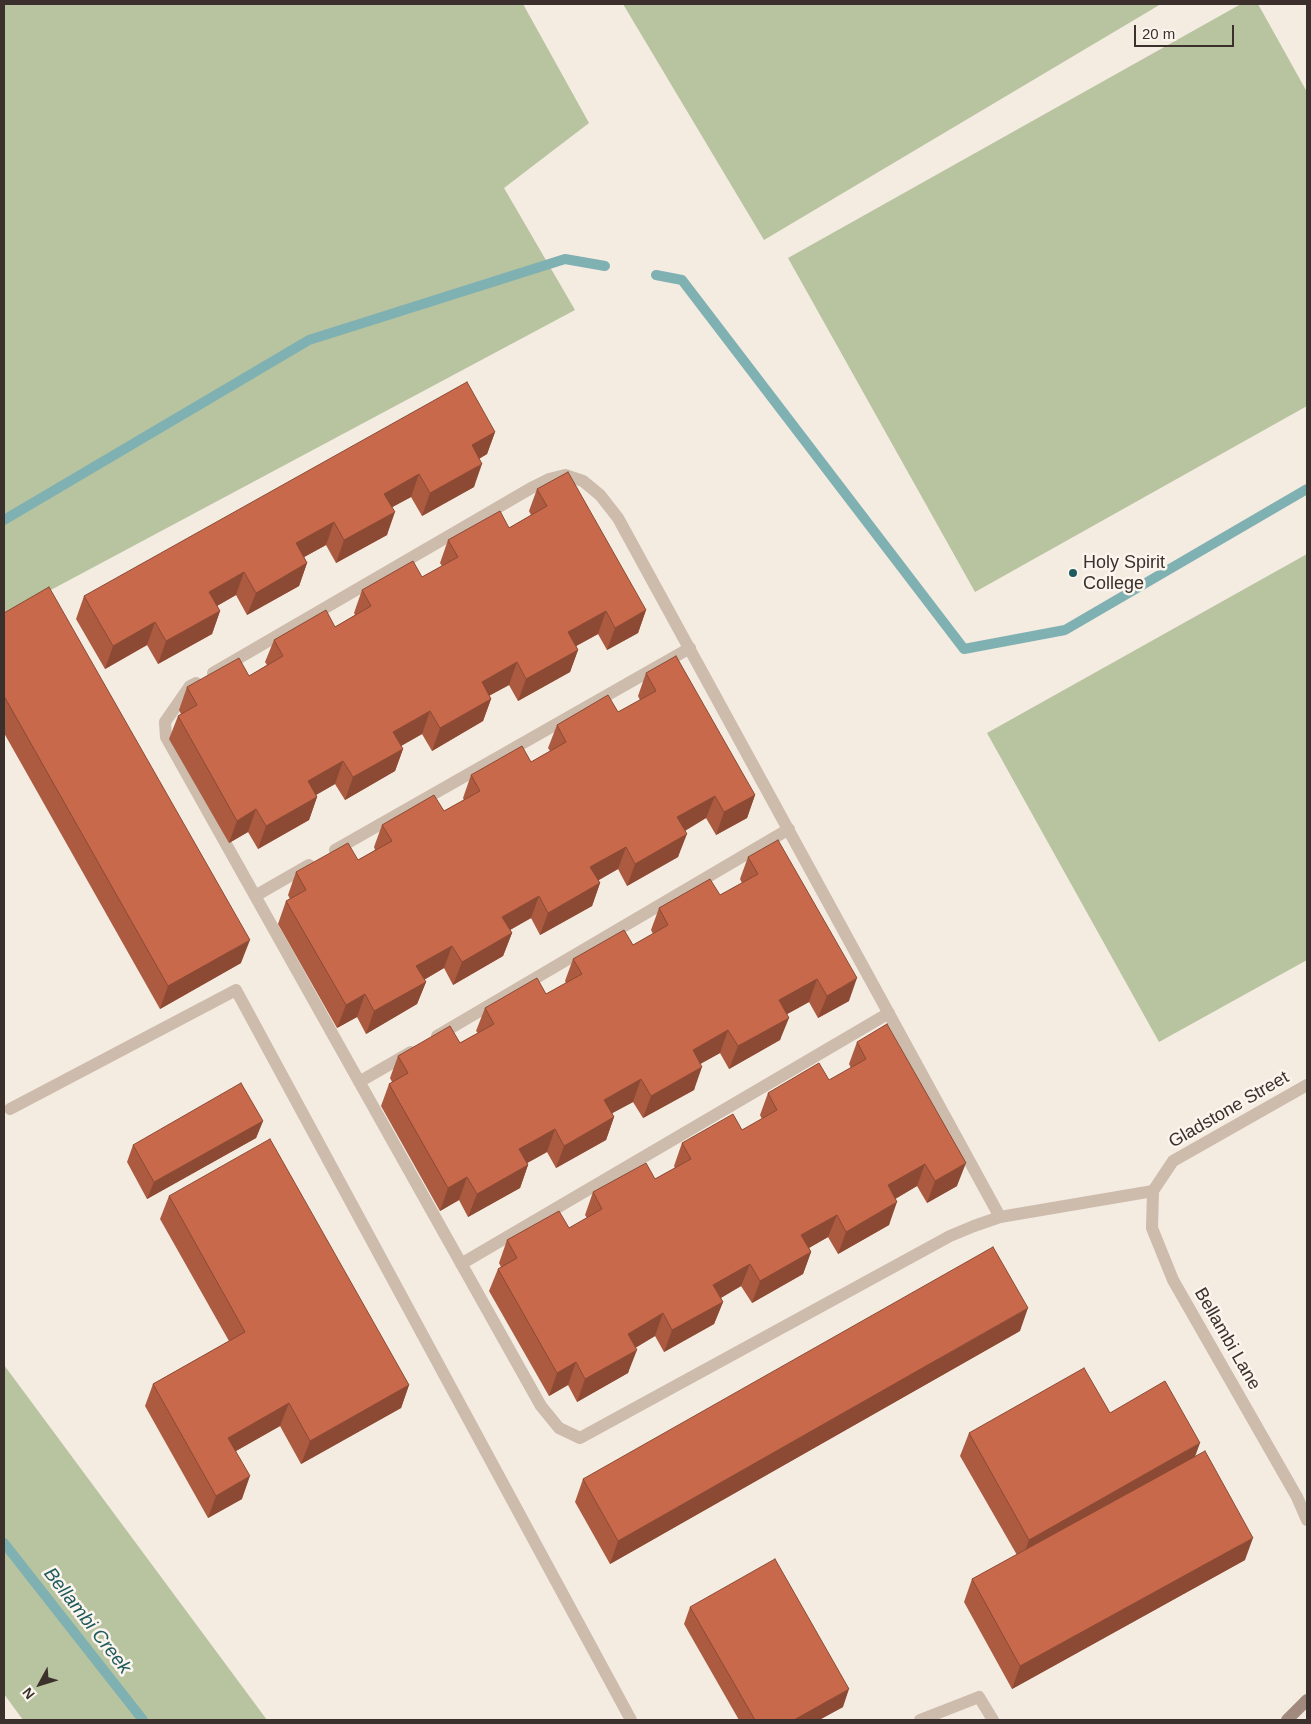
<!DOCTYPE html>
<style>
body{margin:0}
#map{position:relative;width:1311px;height:1724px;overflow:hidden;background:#f4ebe1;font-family:Arial,sans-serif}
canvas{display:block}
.frame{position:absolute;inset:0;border:5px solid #3b302b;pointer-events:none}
.north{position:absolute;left:15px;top:1659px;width:50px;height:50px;-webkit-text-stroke:4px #fbf5ee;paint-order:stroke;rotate:231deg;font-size:14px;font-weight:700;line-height:20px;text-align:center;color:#3b302b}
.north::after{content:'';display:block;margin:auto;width:18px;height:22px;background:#3b302b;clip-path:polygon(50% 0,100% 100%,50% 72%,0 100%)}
.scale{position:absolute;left:1134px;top:25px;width:100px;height:22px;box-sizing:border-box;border:2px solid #3b302b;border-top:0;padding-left:6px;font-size:15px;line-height:18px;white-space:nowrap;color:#3b302b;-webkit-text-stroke:4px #fbf5ee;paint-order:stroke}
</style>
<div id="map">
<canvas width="1311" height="1724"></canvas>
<div class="frame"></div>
<div class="north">N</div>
<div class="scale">20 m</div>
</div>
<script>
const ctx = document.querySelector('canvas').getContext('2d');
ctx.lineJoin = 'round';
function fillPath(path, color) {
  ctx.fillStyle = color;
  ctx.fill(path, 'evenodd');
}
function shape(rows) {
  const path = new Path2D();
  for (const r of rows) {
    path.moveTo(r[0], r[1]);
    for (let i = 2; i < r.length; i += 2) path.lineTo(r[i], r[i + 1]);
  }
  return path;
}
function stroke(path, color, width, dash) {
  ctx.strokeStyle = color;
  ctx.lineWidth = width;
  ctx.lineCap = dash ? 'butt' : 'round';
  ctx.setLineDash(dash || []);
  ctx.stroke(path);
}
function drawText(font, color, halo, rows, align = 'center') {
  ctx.font = font + ' Arial,sans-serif';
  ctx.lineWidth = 5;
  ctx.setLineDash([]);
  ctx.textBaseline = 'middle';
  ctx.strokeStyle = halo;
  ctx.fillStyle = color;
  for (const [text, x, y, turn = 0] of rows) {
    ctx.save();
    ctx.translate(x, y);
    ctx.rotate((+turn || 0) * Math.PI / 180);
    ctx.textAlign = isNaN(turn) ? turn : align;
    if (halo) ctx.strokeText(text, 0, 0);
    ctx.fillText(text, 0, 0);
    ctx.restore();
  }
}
const green = shape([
 [4,4,523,4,589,123,504,188,575,310,4,615],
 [623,4,1161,4,764,240],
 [1241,4,1258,4,1307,92,1307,406,975,592,788,258],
 [1307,554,1307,960,1159,1042,987,733],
 [4,1365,267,1720,23,1720,4,1694]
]);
const stream = shape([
 [656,275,682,280,964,649,1065,630,1307,489],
 [4,520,309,340,565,259,605,266],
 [4,1543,143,1720]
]);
const service = shape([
 [213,673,533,487,549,479,565,475,583,481,600,495,618,518,1000,1217],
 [196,683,190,686,165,722,166,737,541,1406,559,1428,580,1438,950,1236,974,1226,1000,1217,1153,1191],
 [335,850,690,648],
 [255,896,309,865],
 [437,1036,789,829],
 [359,1082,411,1052],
 [10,1109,236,990,631,1720],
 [461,1264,889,1013],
 [920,1720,979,1697,993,1720]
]);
const minor = shape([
 [1307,1085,1173,1161,1153,1191,1152,1228,1173,1280,1297,1497,1307,1520]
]);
const secondary = shape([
 [1287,1720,1307,1700]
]);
const wall = shape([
 [495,432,487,454,479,459,474,487,422,516,411,497,392,507,387,535,336,563,326,545,304,557,307,563,299,586,247,615,236,595,217,606,220,611,212,634,158,664,147,645,105,669,76,619,84,596],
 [537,489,646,610,638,633,607,650,598,634,576,646,578,650,570,672,518,701,509,685,489,696,491,699,483,721,432,751,422,734,401,746,403,749,395,771,345,800,335,784,316,795,317,797,309,820,258,849,248,832,229,843,169,739,178,716,181,714,179,710,187,687,249,676,267,665,265,662,274,640,335,627,355,615,354,613,362,590,422,577,442,566,440,563,448,540,509,528,531,515,529,511],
 [4,613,241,963,160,1009,4,733],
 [646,673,755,795,747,818,716,835,706,818,685,831,678,857,627,886,618,869,598,880,600,883,592,906,540,935,531,918,510,930,512,933,503,956,453,985,444,968,424,980,426,982,417,1004,366,1034,357,1017,337,1028,278,924,286,901,290,899,288,895,296,872,358,860,375,850,374,847,382,825,444,811,464,800,463,798,471,775,531,762,550,751,548,748,557,725,618,712,640,700,638,696],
 [748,857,849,1001,818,1018,809,1002,787,1014,780,1040,729,1069,720,1053,700,1064,694,1090,643,1118,633,1102,612,1113,614,1117,606,1140,556,1168,547,1152,527,1163,528,1165,520,1188,468,1217,459,1200,440,1211,381,1106,389,1084,392,1082,390,1078,398,1056,460,1043,478,1033,476,1031,485,1008,546,994,566,983,565,981,573,959,633,945,653,934,651,930,659,908,720,895,742,883,740,879],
 [857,1042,957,1186,927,1203,917,1186,895,1199,889,1225,838,1254,828,1237,809,1248,811,1252,803,1274,752,1303,741,1286,721,1298,723,1302,714,1324,664,1352,655,1336,635,1348,628,1373,577,1402,568,1385,549,1396,489,1291,498,1269,501,1267,499,1263,507,1240,569,1228,587,1218,585,1215,593,1192,655,1179,675,1168,674,1166,682,1143,742,1130,762,1119,760,1115,768,1093,829,1080,851,1068,849,1064],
 [263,1121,256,1138,147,1199,127,1162,133,1145],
 [169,1196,409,1385,401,1408,301,1464,280,1426,236,1451,242,1499,208,1518,145,1406,153,1384,229,1341,160,1219],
 [1020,1331,610,1564,575,1502,583,1479],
 [1110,1413,1195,1456,1245,1560,1012,1689,964,1602,972,1579,1017,1555,960,1456,969,1433],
 [690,1607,843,1707,819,1720,739,1720,684,1624]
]);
const shadedWall = shape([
 [495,432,487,454,463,468,472,445],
 [482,464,474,487,422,516,430,493],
 [419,474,411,497,376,516,384,494],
 [395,512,387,535,336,563,344,540],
 [334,522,326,545,288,566,296,543],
 [307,563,299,586,247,615,256,593],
 [244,572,236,595,201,615,209,592],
 [646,610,638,633,607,650,615,628],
 [220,611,212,634,158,664,166,641],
 [606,611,598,634,560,655,568,632],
 [155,622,147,645,105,669,113,646],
 [578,650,570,672,518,701,526,679],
 [517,662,509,685,473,704,482,682],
 [491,699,483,721,432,751,440,728],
 [430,711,422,734,385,755,393,732],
 [403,749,395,771,345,800,353,777],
 [343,761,335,784,300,804,308,781],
 [755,795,747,818,716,835,724,812],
 [715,796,706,818,669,840,677,817],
 [317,797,309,820,258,849,266,826],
 [256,809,248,832,229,843,237,821],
 [687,834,678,857,627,886,635,864],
 [626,847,618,869,582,890,590,867],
 [600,883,592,906,540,935,548,913],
 [539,896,531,918,494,939,502,917],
 [512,933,503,956,453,985,462,962],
 [250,940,241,963,160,1009,168,986],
 [452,946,444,968,408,989,416,966],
 [857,978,849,1001,818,1018,827,996],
 [817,979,809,1002,771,1023,779,1000],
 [426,982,417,1004,366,1034,374,1011],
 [365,994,357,1017,337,1028,346,1005],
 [789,1018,780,1040,729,1069,738,1046],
 [728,1030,720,1053,684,1073,693,1050],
 [702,1067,694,1090,643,1118,651,1096],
 [641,1079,633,1102,596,1122,604,1100],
 [614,1117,606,1140,556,1168,564,1146],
 [263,1121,256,1138,147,1199,154,1182],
 [555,1129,547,1152,511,1172,519,1149],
 [966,1163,957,1186,927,1203,935,1181],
 [925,1164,917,1186,880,1208,888,1185],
 [528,1165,520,1188,468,1217,477,1194],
 [467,1177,459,1200,440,1211,448,1188],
 [897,1202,889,1225,838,1254,846,1232],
 [837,1215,828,1237,793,1257,801,1235],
 [811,1252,803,1274,752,1303,760,1281],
 [750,1264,741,1286,705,1307,713,1285],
 [723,1302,714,1324,664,1352,672,1330],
 [1028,1308,1020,1331,610,1564,618,1541],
 [663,1313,655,1336,620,1357,628,1334],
 [637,1350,628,1373,577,1402,585,1379],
 [576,1362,568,1385,549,1396,557,1373],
 [409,1385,401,1408,301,1464,310,1441],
 [289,1403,280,1426,220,1460,228,1438],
 [1200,1443,1192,1465,1021,1562,1029,1540],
 [250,1476,242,1499,208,1518,216,1496],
 [1253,1538,1245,1560,1012,1689,1020,1666],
 [849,1689,843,1707,819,1720,794,1720]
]);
const building = shape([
 [467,382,495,432,472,445,482,464,430,493,419,474,384,494,395,512,344,540,334,522,296,543,307,563,256,593,244,572,209,592,220,611,166,641,155,622,113,646,84,596,467,382],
 [568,472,646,610,615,628,606,611,568,632,578,650,526,679,517,662,482,682,491,699,440,728,430,711,393,732,403,749,353,777,343,761,308,781,317,797,266,826,256,809,237,821,178,716,197,705,187,687,239,658,249,676,283,656,274,640,326,610,335,627,371,606,362,590,413,561,422,577,458,557,448,540,500,511,509,528,547,506,537,489,568,472],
 [49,587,250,940,168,986,4,696,4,613,49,587],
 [676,656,755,795,724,812,715,796,677,817,687,834,635,864,626,847,590,867,600,883,548,913,539,896,502,917,512,933,462,962,452,946,416,966,426,982,374,1011,365,994,346,1005,286,901,306,890,296,872,348,843,358,860,392,841,382,825,434,795,444,811,480,791,471,775,522,746,531,762,566,742,557,725,608,695,618,712,656,691,646,673,676,656],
 [778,840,857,978,827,996,817,979,779,1000,789,1018,738,1046,728,1030,693,1050,702,1067,651,1096,641,1079,604,1100,614,1117,564,1146,555,1129,519,1149,528,1165,477,1194,467,1177,448,1188,389,1084,408,1073,398,1056,450,1026,460,1043,494,1024,485,1008,537,978,546,994,582,974,573,959,624,930,633,945,668,925,659,908,710,879,720,895,758,874,748,857,778,840],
 [887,1024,966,1163,935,1181,925,1164,888,1185,897,1202,846,1232,837,1215,801,1235,811,1252,760,1281,750,1264,713,1285,723,1302,672,1330,663,1313,628,1334,637,1350,585,1379,576,1362,557,1373,498,1269,517,1258,507,1240,559,1211,569,1228,602,1209,593,1192,646,1163,655,1179,691,1159,682,1143,733,1114,742,1130,777,1110,768,1093,819,1063,829,1080,866,1059,857,1042,887,1024],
 [241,1083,263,1121,154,1182,133,1145,241,1083],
 [270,1139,409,1385,310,1441,289,1403,228,1438,250,1476,216,1496,153,1384,245,1332,169,1196,270,1139],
 [993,1247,1028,1308,618,1541,583,1479,993,1247],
 [1084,1368,1110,1413,1165,1381,1200,1443,1029,1540,969,1433,1084,1368],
 [1205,1451,1253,1538,1020,1666,972,1579,1205,1451],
 [775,1559,849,1689,794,1720,755,1720,690,1607,775,1559]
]);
const markers = [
 [1073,573,5,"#1f5a5e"]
];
const poiNames = [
 ["Holy Spirit",1083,563],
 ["College",1083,584]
];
const streetNames = [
 ["Gladstone Street",1229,1110,-30],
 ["Bellambi Lane",1227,1339,60]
];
const waterNames = [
 ["Bellambi Creek",87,1621,52]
];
fillPath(green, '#b8c4a0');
stroke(stream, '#7fb0b2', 10);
stroke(service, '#cdbbac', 12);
stroke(minor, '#cdbbac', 12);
stroke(secondary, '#a18a7d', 12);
fillPath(wall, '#ac5a40');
fillPath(shadedWall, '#8c4a34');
fillPath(building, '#c8694b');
stroke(building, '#8c4a34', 1);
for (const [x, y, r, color] of markers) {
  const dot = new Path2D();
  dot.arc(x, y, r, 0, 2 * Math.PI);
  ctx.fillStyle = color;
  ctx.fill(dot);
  stroke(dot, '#fbf5ee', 2);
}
drawText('18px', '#3b302b', '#fbf5ee', poiNames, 'left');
drawText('18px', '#3b302b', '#fbf5ee', streetNames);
drawText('italic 19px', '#1f5a5e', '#fbf5ee', waterNames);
</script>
